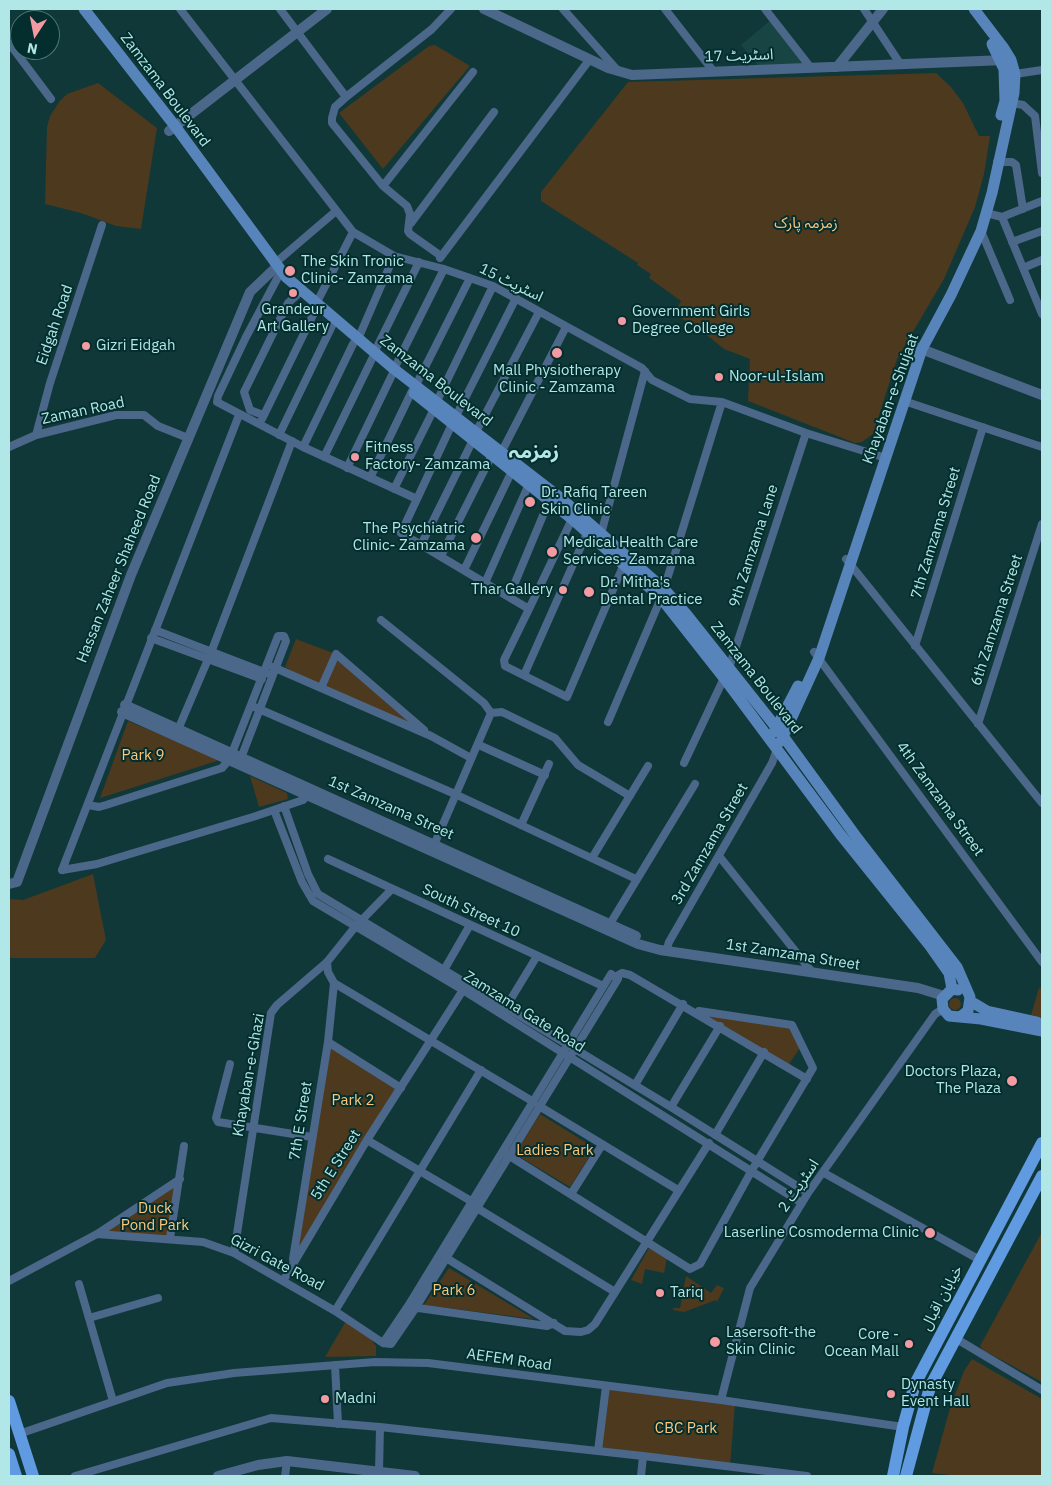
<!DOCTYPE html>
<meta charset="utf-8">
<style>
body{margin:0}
#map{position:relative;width:1051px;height:1485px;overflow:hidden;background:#103838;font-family:"IBM Plex Sans",sans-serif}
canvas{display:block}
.frame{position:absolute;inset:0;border:10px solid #b1e7e6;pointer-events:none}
.north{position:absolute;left:10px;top:10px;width:50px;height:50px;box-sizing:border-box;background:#042e2e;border:1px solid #497878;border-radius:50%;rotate:191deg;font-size:14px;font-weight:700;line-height:20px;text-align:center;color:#b1e7e6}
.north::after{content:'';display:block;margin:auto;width:18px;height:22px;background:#f49aa2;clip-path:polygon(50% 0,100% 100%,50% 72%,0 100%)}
</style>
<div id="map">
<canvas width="1051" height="1485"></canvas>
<div class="frame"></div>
<div class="north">N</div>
</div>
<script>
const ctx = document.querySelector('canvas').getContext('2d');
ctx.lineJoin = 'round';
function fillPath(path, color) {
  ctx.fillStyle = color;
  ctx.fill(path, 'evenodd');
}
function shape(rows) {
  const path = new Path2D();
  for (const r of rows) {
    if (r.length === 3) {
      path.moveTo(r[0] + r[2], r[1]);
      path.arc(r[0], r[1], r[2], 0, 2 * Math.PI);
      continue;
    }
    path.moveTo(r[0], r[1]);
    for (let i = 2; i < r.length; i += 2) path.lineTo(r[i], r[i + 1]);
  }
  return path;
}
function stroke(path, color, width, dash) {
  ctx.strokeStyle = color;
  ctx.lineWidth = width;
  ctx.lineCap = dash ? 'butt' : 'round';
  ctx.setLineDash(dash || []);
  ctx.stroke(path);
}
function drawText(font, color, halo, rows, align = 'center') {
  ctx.font = font + ' "IBM Plex Sans","Noto Sans Arabic",sans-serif';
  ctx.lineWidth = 4;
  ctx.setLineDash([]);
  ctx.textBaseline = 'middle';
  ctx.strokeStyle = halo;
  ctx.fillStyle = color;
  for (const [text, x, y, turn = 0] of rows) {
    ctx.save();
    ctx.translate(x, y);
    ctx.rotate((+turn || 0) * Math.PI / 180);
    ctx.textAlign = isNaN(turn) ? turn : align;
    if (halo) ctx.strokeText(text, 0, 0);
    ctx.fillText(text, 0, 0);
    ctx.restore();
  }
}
const built = shape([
 [772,19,811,68,762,70,741,45]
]);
const green = shape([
 [435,45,470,66,383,169,339,113,429,46],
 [936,73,951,87,963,103,979,136,990,136,984,174,975,207,944,279,897,359,873,434,862,442,855,443,748,401,750,359,724,349,698,328,674,314,681,301,649,278,651,274,637,265,638,263,541,201,541,192,628,82],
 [98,83,157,128,141,229,116,226,81,213,45,204,47,127,50,116,59,102,67,94],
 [296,639,336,654,431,736,321,688,285,667],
 [128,721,216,758,217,761,100,798],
 [250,776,287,793,288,799,259,807],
 [93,874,106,940,95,958,9,958,9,899,23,900],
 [1039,988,1042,989,1042,1018,1031,1015],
 [955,1004,6],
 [695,1011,792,1025,802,1045,787,1067],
 [328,1042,401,1088,292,1263],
 [540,1114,595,1148,570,1187,515,1154],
 [180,1179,170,1238,97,1234],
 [1042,1232,1042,1382,983,1350,980,1346],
 [649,1248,667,1258,664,1273,645,1269,642,1284,631,1280],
 [449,1268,534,1319,424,1305],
 [686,1276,711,1293,717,1285,724,1288,717,1302,716,1300,684,1312,673,1310,673,1308,680,1308],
 [346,1321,366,1333,376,1346,376,1356,325,1357],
 [972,1359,1042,1399,1042,1476,959,1476,932,1473,950,1408,964,1371],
 [606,1386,735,1403,730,1467,598,1451]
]);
const minor = shape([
 [180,9,353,232,394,256,444,269,493,286,642,368,652,380,690,399,722,402,806,433,886,458],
 [280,9,346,97],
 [563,9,618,71],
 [665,9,714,72],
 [765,9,811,68],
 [864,9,901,65],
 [9,43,51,99],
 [1015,74,1042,70],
 [1012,103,1023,105,1035,116,1042,173],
 [997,162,1012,162,1016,165,1023,209],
 [383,186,473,72],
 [986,213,1002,217,1042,314],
 [1002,217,1042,201],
 [411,223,494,112],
 [981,231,1010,300],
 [1012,242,1042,231],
 [441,256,410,234,408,231,410,214,407,206,383,186,332,123,332,118,335,107,346,97,432,29,451,9],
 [440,258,590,59],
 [274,264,336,211],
 [1023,268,1042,260],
 [278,277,246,337,218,396,217,402,303,447,417,499,401,533,529,609,504,660,505,666,567,697,624,564],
 [316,304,353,232],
 [358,339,394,256],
 [374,353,419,262],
 [394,369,444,269],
 [416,385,470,278],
 [437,401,493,286],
 [904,401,1042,447],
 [263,415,250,410,244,392,288,303,297,295],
 [456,416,516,298],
 [262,419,315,311],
 [476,432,539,312],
 [36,435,50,383,102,225],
 [279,435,332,326],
 [9,447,36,435,116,415,144,415,158,426,188,438],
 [303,447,353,344],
 [502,451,566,327],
 [324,457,372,359],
 [347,468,392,375],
 [370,478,412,391],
 [394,489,434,409],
 [417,499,452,424],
 [601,534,645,371],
 [421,545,473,440],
 [441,556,492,455],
 [846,559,1042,803],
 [464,570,512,471],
 [485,583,529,484],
 [664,589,722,402],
 [509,597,549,501],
 [529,609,572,519],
 [381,620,484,703,491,713,434,845],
 [155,630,269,674],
 [151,638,262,679],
 [915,646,983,427],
 [814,652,1042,962],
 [273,667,431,736,471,758],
 [729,668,806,433],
 [524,675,587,533],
 [321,688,336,654,424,730],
 [252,706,455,794,636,879],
 [491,713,502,712,555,738,578,765,630,796],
 [608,722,661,598],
 [978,724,1042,524],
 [177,732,212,650,292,441],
 [479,745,545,775],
 [232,753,278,636,284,636,286,641,241,758],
 [684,763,724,678],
 [88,805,99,807,106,805,222,768,229,760],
 [284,806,308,874,318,894,671,1107,808,1193],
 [274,810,302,882,313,901,463,990,802,1203],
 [521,825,549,764],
 [719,856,812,972],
 [592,858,648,766],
 [328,859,603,986],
 [62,870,239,415],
 [62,870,97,864,256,816,303,800,310,792],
 [608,927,695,784],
 [666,951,669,942,772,763,777,749],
 [327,962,328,972,334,983,532,1101],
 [444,970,470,925],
 [506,1007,537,956],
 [328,1042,401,1088],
 [230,1064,216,1118,218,1122,312,1137],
 [635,1085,683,1004],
 [539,1106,678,1190],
 [671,1107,720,1026],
 [715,1135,764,1052],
 [367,1140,471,1201],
 [508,1155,690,1269,700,1264,752,1170,813,1068,792,1025,699,1011],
 [824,1173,980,1260],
 [571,1194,602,1145],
 [477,1208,615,1292],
 [97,1234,203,1242,234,1253,335,1311,383,1343,391,1344,415,1309,618,979,615,977],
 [170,1238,184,1146],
 [234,1253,271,1013,277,1005,327,962,355,927,392,889],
 [443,1256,565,1331,581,1332,588,1330,595,1324,709,1143],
 [293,1259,328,1042,334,983],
 [9,1281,97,1234,180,1179],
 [283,1281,367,1140,463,990],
 [79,1284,113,1401],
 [411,1307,547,1326,554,1323],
 [335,1311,481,1070],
 [89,1318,158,1298],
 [955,1338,1042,1390],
 [383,1343,408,1306,611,974,615,977,622,973,630,975,807,1079],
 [335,1365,338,1424],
 [721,1400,750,1288,808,1193,935,1014,943,1009],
 [19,1434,167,1383,234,1373,375,1362,428,1363,721,1400,903,1427],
 [598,1451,606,1386],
 [379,1472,380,1427],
 [75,1476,271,1418,380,1427,643,1456,807,1476],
 [285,1476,287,1461],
 [641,1476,643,1456]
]);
const tertiary = shape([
 [484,9,608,68,632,75,1005,60],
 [837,67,883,9],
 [169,131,327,9],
 [916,347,1042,395],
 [125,705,636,936],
 [122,712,638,944,660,950,918,988,944,996],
 [9,884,17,882,131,575,250,292,272,271],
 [218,1476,258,1465,287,1461,415,1476]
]);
const secondary = shape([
 [84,9,175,126,286,277,394,369,562,499,664,589,687,615,783,736,855,835,957,967,970,997,968,1011,960,1017],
 [992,44,1004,69,1005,101,1001,115],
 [414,393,572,519,661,598,724,678,840,834,930,946,949,973,952,989],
 [774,732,798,686],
 [781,741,819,658,922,349,951,295,981,231,992,193,1014,93,1015,74,1011,60,1003,47,974,9],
 [958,990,952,989,942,999,943,1009,949,1016,981,1019,1042,1031],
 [970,1001,987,1011,1037,1022]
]);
const primary = shape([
 [9,1401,33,1476],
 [9,1454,16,1476],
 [893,1476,903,1427,915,1384,1042,1143],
 [906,1476,930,1387,1042,1176]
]);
const markers = [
 [290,271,6,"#f49aa2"],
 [293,293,5,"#f49aa2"],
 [622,321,5,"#f49aa2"],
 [86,346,5,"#f49aa2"],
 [557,353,6,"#f49aa2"],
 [719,377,5,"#f49aa2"],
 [355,457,5,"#f49aa2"],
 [530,502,6,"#f49aa2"],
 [476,538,6,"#f49aa2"],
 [552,552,6,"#f49aa2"],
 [563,590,5,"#f49aa2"],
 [589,592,6,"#f49aa2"],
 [1012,1081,6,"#f49aa2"],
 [930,1233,6,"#f49aa2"],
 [660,1293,5,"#f49aa2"],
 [715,1342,6,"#f49aa2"],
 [909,1344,5,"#f49aa2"],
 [891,1394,5,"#f49aa2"],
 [325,1399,5,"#f49aa2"]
];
const streetNames = [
 ["اسٹریٹ 17",739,56,-2],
 ["Zamzama Boulevard",165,90,53],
 ["اسٹریٹ 15",511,283,26],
 ["Eidgah Road",55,325,-71],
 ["Zamzama Boulevard",436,381,38],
 ["Khayaban-e-Shujaat",891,399,-70],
 ["Zaman Road",83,411,-12],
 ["7th Zamzama Street",936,533,-73],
 ["9th Zamzama Lane",754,546,-72],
 ["Hassan Zaheer Shaheed Road",119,569,-68],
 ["6th Zamzama Street",997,620,-72],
 ["Zamzama Boulevard",756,678,52],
 ["4th Zamzama Street",940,799,54],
 ["1st Zamzama Street",391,808,24],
 ["3rd Zamzama Street",710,844,-60],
 ["South Street 10",471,911,25],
 ["1st Zamzama Street",793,955,9],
 ["Zamzama Gate Road",524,1012,32],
 ["Khayaban-e-Ghazi",249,1075,-80],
 ["7th E Street",301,1121,-81],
 ["5th E Street",336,1165,-58],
 ["اسٹریٹ 2",799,1186,-56],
 ["Gizri Gate Road",277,1263,28],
 ["خیابان اقبال",942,1298,-62],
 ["AEFEM Road",509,1360,8]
];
const parkNames = [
 ["زمزمہ پارک",806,224],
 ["Park 9",143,756],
 ["Park 2",353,1101],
 ["Ladies Park",555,1151],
 ["Duck",155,1209],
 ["Pond Park",155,1226],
 ["Park 6",454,1291],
 ["CBC Park",686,1429]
];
const poiNames = [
 ["The Skin Tronic",301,262],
 ["Clinic- Zamzama",301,279],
 ["Grandeur",293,310,"center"],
 ["Art Gallery",293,327,"center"],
 ["Government Girls",632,312],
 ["Degree College",632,329],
 ["Gizri Eidgah",96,346],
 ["Mall Physiotherapy",557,371,"center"],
 ["Clinic - Zamzama",557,388,"center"],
 ["Noor-ul-Islam",729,377],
 ["Fitness",365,448],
 ["Factory- Zamzama",365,465],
 ["Dr. Rafiq Tareen",541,493],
 ["Skin Clinic",541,510],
 ["The Psychiatric",465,529,"right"],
 ["Clinic- Zamzama",465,546,"right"],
 ["Medical Health Care",563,543],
 ["Services- Zamzama",563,560],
 ["Dr. Mitha's",600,583],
 ["Dental Practice",600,600],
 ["Thar Gallery",553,590,"right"],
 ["Doctors Plaza,",1001,1072,"right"],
 ["The Plaza",1001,1089,"right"],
 ["Laserline Cosmoderma Clinic",919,1233,"right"],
 ["Tariq",670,1293],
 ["Lasersoft-the",726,1333],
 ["Skin Clinic",726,1350],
 ["Core -",899,1335,"right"],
 ["Ocean Mall",899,1352,"right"],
 ["Dynasty",901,1385],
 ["Event Hall",901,1402],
 ["Madni",335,1399]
];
const districtNames = [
 ["زمزمہ",534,452]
];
fillPath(built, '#184444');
fillPath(green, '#4c391e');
stroke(minor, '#4b6789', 8);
stroke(tertiary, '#4b6789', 10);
stroke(secondary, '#5784ba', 11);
stroke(primary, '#609ae0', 12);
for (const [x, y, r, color] of markers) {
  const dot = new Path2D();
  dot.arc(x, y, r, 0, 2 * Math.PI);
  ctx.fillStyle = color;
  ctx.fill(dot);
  stroke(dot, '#042e2e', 2);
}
drawText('15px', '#b1e7e6', '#042e2e', streetNames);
drawText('15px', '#fdc77b', '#042e2e', parkNames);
drawText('15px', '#b1e7e6', '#042e2e', poiNames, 'left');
drawText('bold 20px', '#b1e7e6', '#042e2e', districtNames);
</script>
